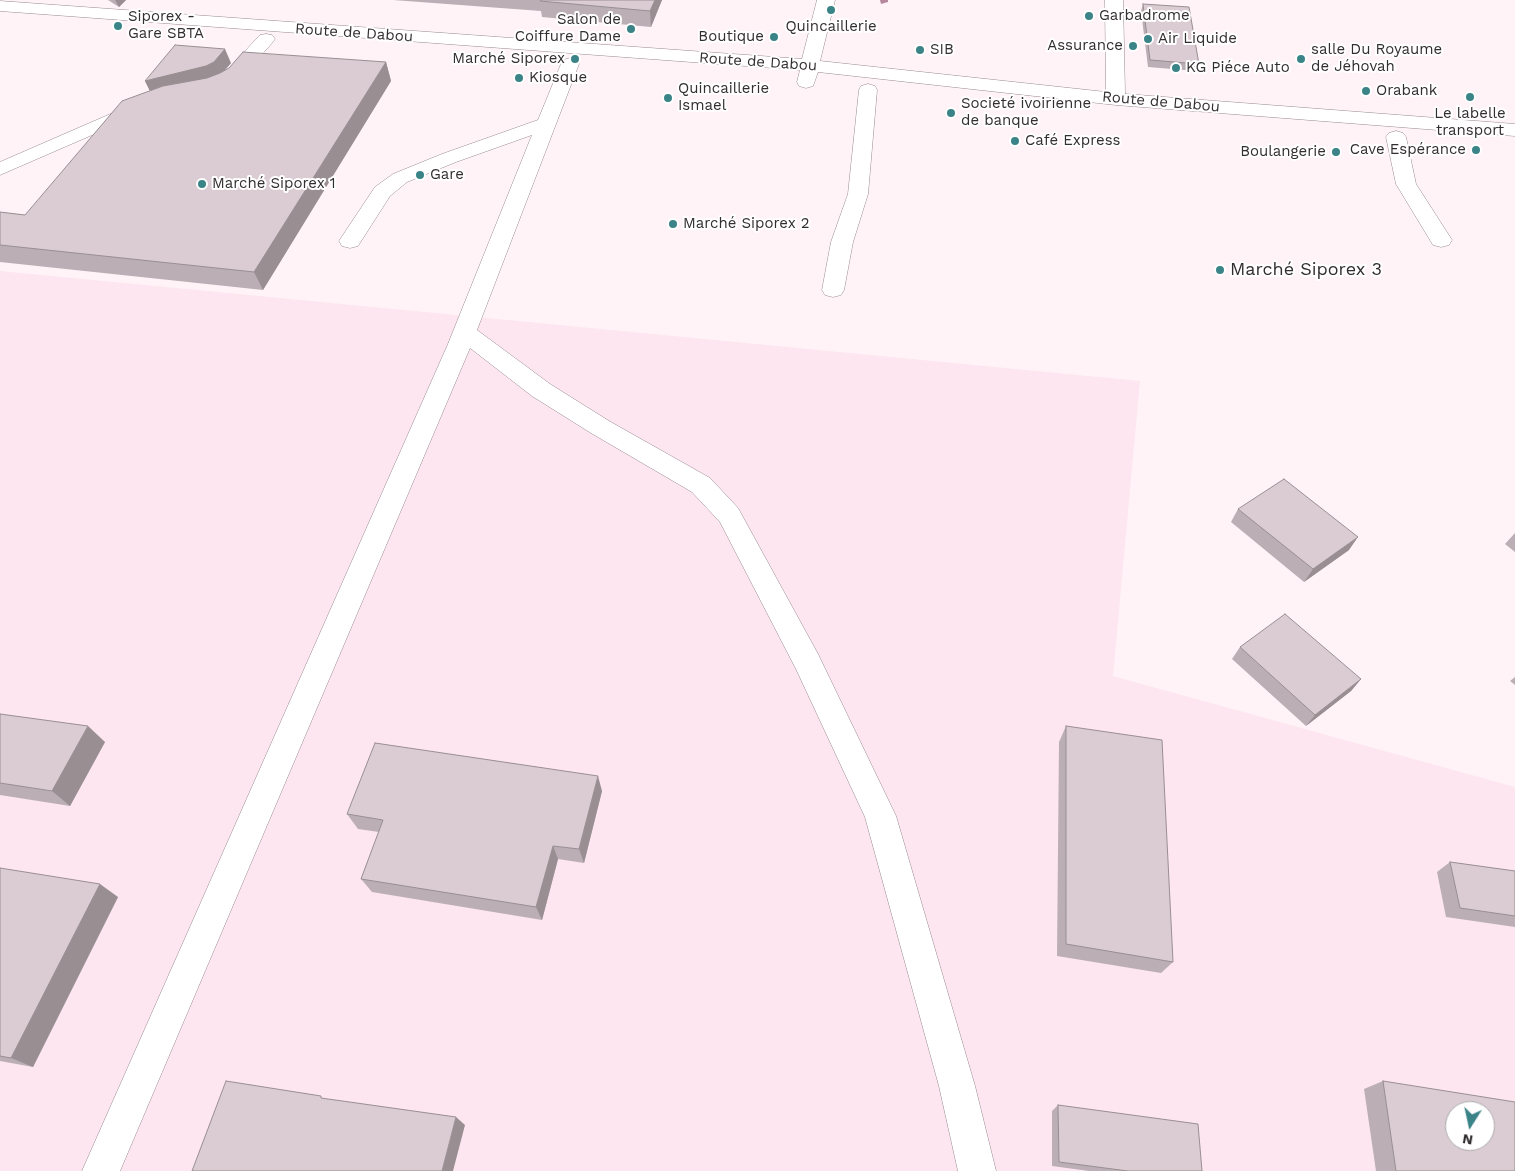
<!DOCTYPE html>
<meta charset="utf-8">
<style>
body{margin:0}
#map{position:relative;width:1515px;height:1171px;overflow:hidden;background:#fff3f8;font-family:"Work Sans",sans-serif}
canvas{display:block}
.north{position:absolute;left:1445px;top:1101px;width:50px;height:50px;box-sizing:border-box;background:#fff;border:1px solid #adabac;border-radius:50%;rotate:190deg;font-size:14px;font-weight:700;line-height:20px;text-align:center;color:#332e30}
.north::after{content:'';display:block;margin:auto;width:18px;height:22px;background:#3a8387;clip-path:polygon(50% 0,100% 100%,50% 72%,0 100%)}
</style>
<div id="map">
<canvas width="1515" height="1171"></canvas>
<div class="north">N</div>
</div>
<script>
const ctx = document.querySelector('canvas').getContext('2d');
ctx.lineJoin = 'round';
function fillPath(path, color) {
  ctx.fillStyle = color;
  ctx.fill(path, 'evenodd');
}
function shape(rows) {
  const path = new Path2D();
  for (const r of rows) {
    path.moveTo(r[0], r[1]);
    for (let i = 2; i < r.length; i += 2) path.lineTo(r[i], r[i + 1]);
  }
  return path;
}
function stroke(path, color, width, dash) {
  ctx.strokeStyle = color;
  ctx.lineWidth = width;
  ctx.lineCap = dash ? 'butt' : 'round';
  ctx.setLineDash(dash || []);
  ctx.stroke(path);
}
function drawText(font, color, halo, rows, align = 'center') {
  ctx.font = font + ' "Work Sans",sans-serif';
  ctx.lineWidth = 4;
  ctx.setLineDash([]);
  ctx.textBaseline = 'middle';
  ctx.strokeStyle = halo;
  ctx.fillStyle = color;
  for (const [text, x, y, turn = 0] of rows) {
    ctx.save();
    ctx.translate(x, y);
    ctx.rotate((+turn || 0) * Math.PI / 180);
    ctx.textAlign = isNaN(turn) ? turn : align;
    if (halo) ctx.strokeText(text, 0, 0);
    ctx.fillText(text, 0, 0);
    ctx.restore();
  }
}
const built = shape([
 [0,271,1140,381,1113,676,1515,787,1515,1171,0,1171],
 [1455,1111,1485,1111,1485,1141,1455,1141]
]);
const stream = shape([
 [880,0,888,0,888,2,881,4,880,0]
]);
const minor = shape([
 [817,0,835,0,820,61,1106,92,1105,0,1123,0,1125,94,1515,124,1515,136,1116,105,818,72,813,86,806,88,799,86,797,82,800,70,0,11,0,1,802,59,817,0],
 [266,34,272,35,275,39,272,43,235,85,228,87,221,85,219,81,221,77,260,35,266,34],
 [570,58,577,60,579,64,477,330,550,384,609,421,710,478,738,508,818,654,896,816,975,1086,996,1171,958,1171,939,1086,865,817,796,669,720,522,692,492,591,433,532,396,470,348,120,1171,82,1171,448,344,532,135,456,162,407,182,390,196,358,246,350,248,342,246,339,241,375,187,393,174,442,154,538,120,561,64,563,60,570,58],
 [868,84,875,86,877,90,868,194,853,242,844,290,841,295,833,297,825,295,822,290,831,242,848,194,859,90,861,86,868,84],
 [138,102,145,104,148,108,145,112,0,175,0,162,138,102],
 [1396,131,1403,133,1406,137,1416,184,1452,240,1449,245,1441,247,1433,245,1396,184,1386,137,1389,133,1396,131]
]);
const wall = shape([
 [108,0,126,0,119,7],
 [393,0,662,0,651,27,542,17,541,11],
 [1143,4,1199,64,1196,71,1148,67,1141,11],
 [386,62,391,81,263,290,0,262,0,212,25,215,150,91,145,81,231,63,225,70],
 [1238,509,1349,550,1304,582,1231,522],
 [1515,533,1515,552,1505,544],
 [1240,647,1361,679,1351,691,1306,726,1232,659],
 [1515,677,1515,685,1510,681],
 [0,714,105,742,70,806,0,795],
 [1066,726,1173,962,1161,973,1057,956,1059,742],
 [602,791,584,863,558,859,542,920,372,892,361,879,379,832,358,829,347,814],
 [1450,862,1515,871,1515,927,1446,917,1437,872],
 [0,868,118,897,33,1067,0,1061],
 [1383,1081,1515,1171,1376,1171,1364,1089],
 [1058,1105,1202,1171,1089,1171,1052,1166,1052,1111]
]);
const shadedWall = shape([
 [115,0,126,0,119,7],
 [655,0,662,0,651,27,650,11],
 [225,49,231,63,220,76,152,95,145,81],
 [386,62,391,81,263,290,254,272],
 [1358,537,1349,550,1304,582,1313,569],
 [1361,679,1351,691,1306,726,1315,715],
 [88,726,105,742,70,806,52,791],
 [598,776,602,791,584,863,579,849],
 [553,846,558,859,542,920,536,907],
 [100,884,118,897,33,1067,11,1058],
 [456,1117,465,1125,453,1171,442,1171]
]);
const building = shape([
 [541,0,655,0,650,11,540,1,541,0],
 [1143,4,1189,7,1199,64,1150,60,1143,4],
 [175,45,225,49,214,62,206,66,145,81,175,45],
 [243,52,386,62,254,272,0,245,0,212,25,215,122,101,163,86,207,78,220,73,229,68,243,52],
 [1284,479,1358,537,1313,569,1238,509,1284,479],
 [1285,614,1361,679,1315,715,1240,647,1285,614],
 [0,714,88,726,52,791,0,783,0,714],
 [1066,726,1162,740,1173,962,1066,944,1066,726],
 [375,743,598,776,579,849,553,846,536,907,361,879,383,820,347,814,375,743],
 [1450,862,1515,871,1515,916,1460,908,1450,862],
 [0,868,100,884,11,1058,0,1056,0,868],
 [226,1081,321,1096,321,1098,456,1117,442,1171,192,1171,226,1081],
 [1383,1081,1515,1102,1515,1171,1396,1171,1383,1081],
 [1455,1111,1485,1111,1485,1141,1455,1141,1455,1111],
 [1058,1105,1198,1124,1202,1171,1128,1171,1059,1162,1058,1105]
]);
const markers = [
 [831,10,5,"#3a8387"],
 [1089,16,5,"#3a8387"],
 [118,26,5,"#3a8387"],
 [631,29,5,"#3a8387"],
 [774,37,5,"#3a8387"],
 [1148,39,5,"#3a8387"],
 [1133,46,5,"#3a8387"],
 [920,50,5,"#3a8387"],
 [575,59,5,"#3a8387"],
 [1301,59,5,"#3a8387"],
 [1176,68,5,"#3a8387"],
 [519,78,5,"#3a8387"],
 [1366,91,5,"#3a8387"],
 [1470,97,5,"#3a8387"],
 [668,98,5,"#3a8387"],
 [951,113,5,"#3a8387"],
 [1015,141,5,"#3a8387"],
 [1476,150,5,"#3a8387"],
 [1336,152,5,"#3a8387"],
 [420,175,5,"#3a8387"],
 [202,184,5,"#3a8387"],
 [673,224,5,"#3a8387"],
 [1220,270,5,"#3a8387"]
];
const farPoinames = [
 ["Garbadrome",1099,16],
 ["Siporex -",128,17],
 ["Gare SBTA",128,34],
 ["Salon de",621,20,"right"],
 ["Coiffure Dame",621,37,"right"],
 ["Quincaillerie",831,27,"center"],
 ["Boutique",764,37,"right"],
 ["Air Liquide",1158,39],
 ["Assurance",1123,46,"right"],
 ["SIB",930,50],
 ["salle Du Royaume",1311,50],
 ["de Jéhovah",1311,67],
 ["Marché Siporex",565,59,"right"],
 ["KG Piéce Auto",1186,68],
 ["Kiosque",529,78],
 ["Quincaillerie",678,89],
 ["Ismael",678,106],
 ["Orabank",1376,91],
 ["Societé ivoirienne",961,104],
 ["de banque",961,121],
 ["Le labelle",1470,114,"center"],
 ["transport",1470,131,"center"],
 ["Café Express",1025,141],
 ["Cave Espérance",1466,150,"right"],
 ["Boulangerie",1326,152,"right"],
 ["Gare",430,175],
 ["Marché Siporex 1",212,184],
 ["Marché Siporex 2",683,224]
];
const farStreetnames = [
 ["Route de Dabou",354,33,4],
 ["Route de Dabou",758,62,4],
 ["Route de Dabou",1161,102,5]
];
const poiNames = [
 ["Marché Siporex 3",1230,270]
];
fillPath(built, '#fde6ef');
fillPath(stream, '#b6889d');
stroke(minor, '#988b91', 1);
fillPath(minor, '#fff');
fillPath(wall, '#bbafb5');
fillPath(shadedWall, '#998f93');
fillPath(building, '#daccd2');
stroke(building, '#998f93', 1);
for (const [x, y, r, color] of markers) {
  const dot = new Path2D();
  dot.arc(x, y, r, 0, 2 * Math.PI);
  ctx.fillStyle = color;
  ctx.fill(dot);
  stroke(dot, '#fff', 2);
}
drawText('15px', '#332e30', '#fff', farPoinames, 'left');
drawText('15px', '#332e30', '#fff', farStreetnames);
drawText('18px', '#332e30', '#fff', poiNames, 'left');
</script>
